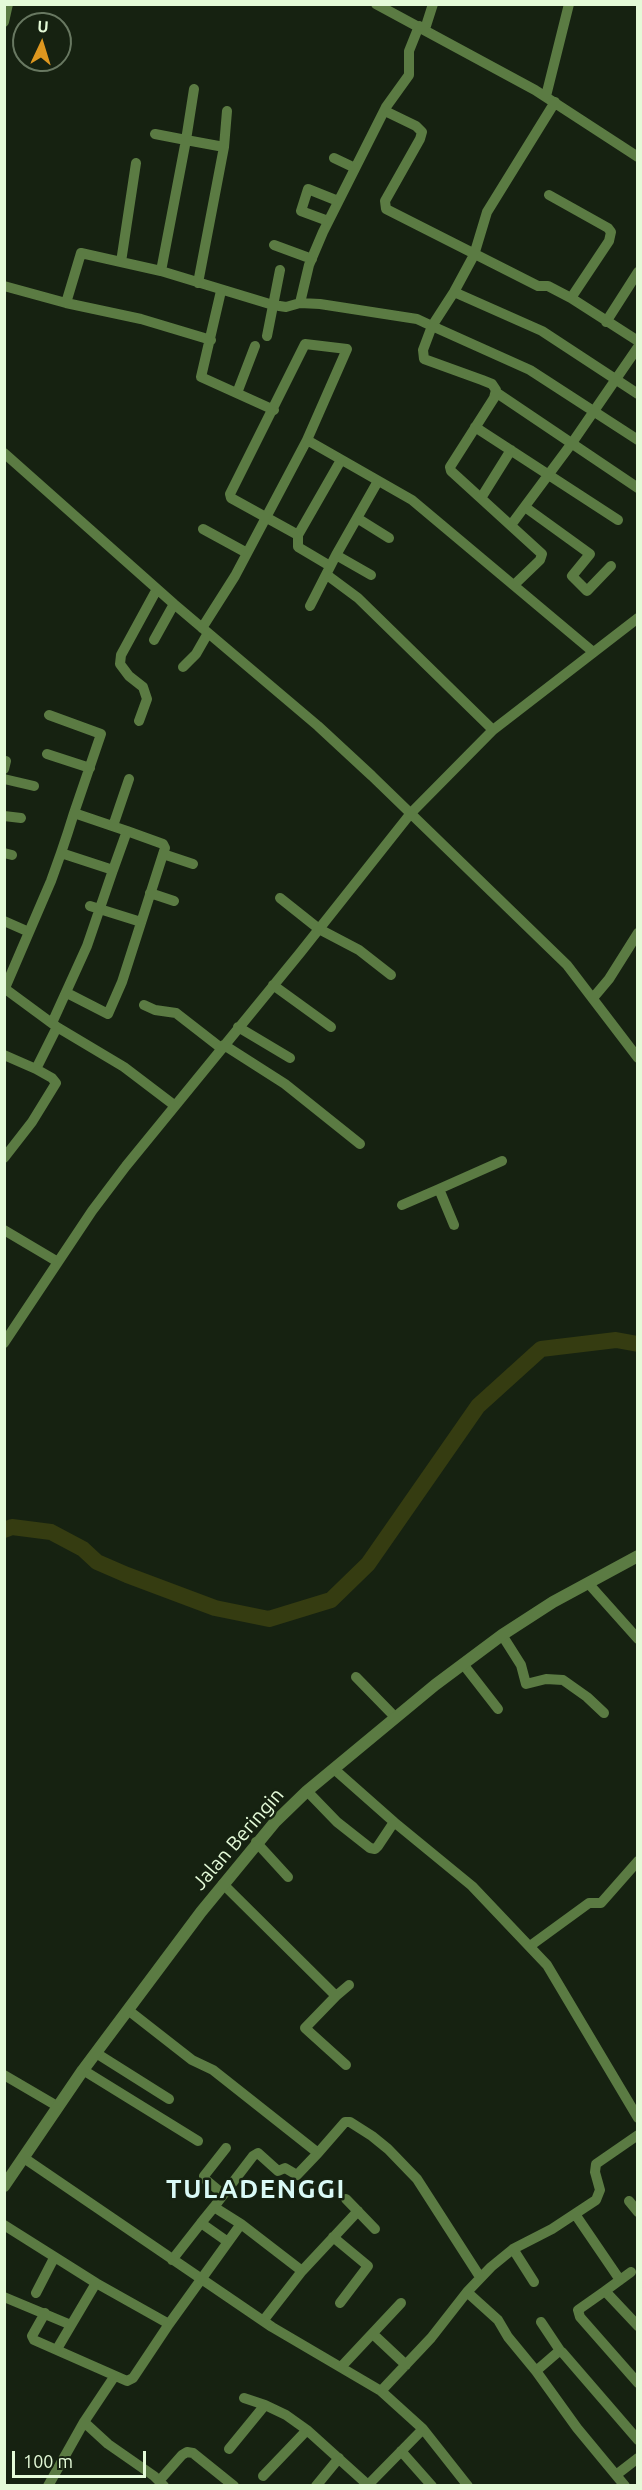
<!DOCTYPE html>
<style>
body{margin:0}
#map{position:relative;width:642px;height:2490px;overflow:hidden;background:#162211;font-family:Ubuntu,sans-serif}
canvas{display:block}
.frame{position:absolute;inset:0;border:6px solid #e4fad8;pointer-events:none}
.north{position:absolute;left:12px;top:12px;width:60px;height:60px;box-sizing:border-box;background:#162211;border:2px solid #687861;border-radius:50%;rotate:4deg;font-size:16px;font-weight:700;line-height:24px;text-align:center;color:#e4fad8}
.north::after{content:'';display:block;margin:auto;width:21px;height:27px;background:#de971f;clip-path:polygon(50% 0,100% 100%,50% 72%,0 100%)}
.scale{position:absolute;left:12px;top:2451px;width:134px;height:27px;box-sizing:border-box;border:3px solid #e4fad8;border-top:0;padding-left:8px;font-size:18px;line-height:21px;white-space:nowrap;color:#e4fad8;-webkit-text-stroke:4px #162211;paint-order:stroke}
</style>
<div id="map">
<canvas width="642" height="2490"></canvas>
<div class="frame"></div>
<div class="north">U</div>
<div class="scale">100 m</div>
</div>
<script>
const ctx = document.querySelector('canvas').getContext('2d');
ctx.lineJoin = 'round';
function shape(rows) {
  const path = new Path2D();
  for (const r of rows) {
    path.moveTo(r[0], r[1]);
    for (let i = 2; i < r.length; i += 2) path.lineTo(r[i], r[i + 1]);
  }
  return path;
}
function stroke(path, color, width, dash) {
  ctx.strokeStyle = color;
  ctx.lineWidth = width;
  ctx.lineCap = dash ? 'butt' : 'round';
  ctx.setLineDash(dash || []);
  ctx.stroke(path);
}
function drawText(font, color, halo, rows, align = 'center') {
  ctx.font = font + ' Ubuntu,sans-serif';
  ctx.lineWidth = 5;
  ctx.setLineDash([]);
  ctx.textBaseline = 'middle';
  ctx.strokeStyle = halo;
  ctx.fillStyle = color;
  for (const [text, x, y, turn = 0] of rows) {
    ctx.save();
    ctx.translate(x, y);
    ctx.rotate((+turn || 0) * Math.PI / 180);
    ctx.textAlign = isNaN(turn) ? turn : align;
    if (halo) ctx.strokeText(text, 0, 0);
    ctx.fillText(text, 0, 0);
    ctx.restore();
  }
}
const river = shape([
 [4,1530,12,1527,51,1532,83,1549,97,1562,127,1575,215,1608,269,1619,331,1600,368,1564,478,1406,541,1349,616,1340,638,1344]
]);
const minor = shape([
 [376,4,535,90,638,157],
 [4,22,8,4],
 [425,29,433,4],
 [546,96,569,4],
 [385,111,416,126,422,132,420,139,385,201,386,209,538,286,548,286,571,298],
 [155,134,186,140,194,89],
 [334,158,355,168],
 [549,195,608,228,611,232,609,241,571,298,638,341],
 [328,221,301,211,308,189,338,201],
 [274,245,312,259],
 [121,262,136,163],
 [161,271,186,140,224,147],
 [198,283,224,147,227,111],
 [4,286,66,303,141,319,211,340],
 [221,291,201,377,274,410],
 [454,292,542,331,638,394],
 [66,303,81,253,161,271,273,305,286,307,300,303,320,304,417,319,432,326,454,292,474,255,487,212,555,102],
 [300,303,309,265,323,232,386,107,409,75,409,51,419,26],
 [606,322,638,272],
 [267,336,280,270],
 [237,393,255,346],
 [497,393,638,488],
 [475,427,618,520],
 [4,453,174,604,318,726,372,776,567,965,638,1058],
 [481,498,511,450],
 [525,507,590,554,572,576,587,591,611,566],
 [357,518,389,538],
 [511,525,572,443,638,347],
 [203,529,247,553],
 [298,535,231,498,230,494,305,344,347,349,307,440],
 [336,555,371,575],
 [330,566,298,547,298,535,341,460],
 [327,575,358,598,493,730],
 [514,585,540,560,542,554,451,471,450,467,494,398,496,390,492,384,482,380,424,359,423,350,432,326,530,370,638,440],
 [310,606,336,555,378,481],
 [202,628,235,576,307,440,412,500,592,651],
 [154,640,174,604],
 [183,667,196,654,208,633],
 [49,715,101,734,74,813],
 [139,721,147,699,143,687,129,676,120,664,121,655,157,589],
 [47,754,90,768],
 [4,769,6,761],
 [4,779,34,786],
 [4,816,21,818],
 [113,826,129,779],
 [4,853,12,855],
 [163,854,193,864],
 [150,893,174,901],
 [280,898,319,929,359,950,391,975],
 [90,906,141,922],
 [4,921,29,932],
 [273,985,331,1027],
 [4,988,57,1027,124,1067,174,1105],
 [5,988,51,881,61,853,68,832,74,813,127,831,113,870,61,853],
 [67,993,108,1014,122,982,165,848,163,844,127,831],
 [593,998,609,979,638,933],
 [144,1005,155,1010,176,1013,221,1048],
 [52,1023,87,946,113,870],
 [238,1027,290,1058],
 [224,1045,285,1084,360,1144],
 [4,1055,36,1069,57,1027],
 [4,1158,32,1122,56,1083,52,1078,36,1069],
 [402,1205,439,1189],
 [454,1225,439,1189,502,1161],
 [4,1230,58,1262],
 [4,1343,92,1211,126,1166,300,953,411,813,493,730,638,618],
 [588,1583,638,1639],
 [502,1635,521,1665,526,1684,546,1679,563,1680,587,1697,604,1713],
 [463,1664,498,1709],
 [356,1677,396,1718],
 [334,1769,394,1822],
 [307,1791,337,1822,370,1848,375,1849,378,1846,394,1822,472,1886,547,1965,638,2118],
 [256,1842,288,1877],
 [223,1884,336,1996,305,2028,346,2065],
 [530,1946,589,1903,601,1903,638,1861],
 [336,1996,349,1985],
 [128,2010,192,2060,213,2070,318,2153,345,2122,350,2122,372,2136,388,2149,417,2179,480,2277],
 [96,2053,169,2099],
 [83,2070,198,2141],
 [4,2075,57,2106],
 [24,2158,272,2327,381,2391,431,2338,467,2292],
 [223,2194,206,2180,204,2176,226,2148],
 [346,2199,375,2229],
 [629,2201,638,2212],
 [214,2207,201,2223,228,2242],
 [575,2214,620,2280],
 [241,2224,302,2271],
 [4,2225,96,2283,57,2349],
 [333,2237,368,2266,340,2303],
 [513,2249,534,2282],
 [172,2260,201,2223],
 [96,2283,169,2324,241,2224,214,2207,253,2156,258,2153,278,2171,285,2168,297,2175,318,2153],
 [605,2291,631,2272],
 [36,2293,54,2258],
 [4,2297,71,2325],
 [45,2313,32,2336,34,2340,127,2381,133,2378,169,2324],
 [263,2321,302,2271,358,2211],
 [541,2322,561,2352],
 [638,2326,605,2291,578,2310,580,2317,638,2383],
 [374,2335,406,2365],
 [341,2367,401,2303],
 [536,2371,558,2352,562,2352,638,2440],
 [244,2398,265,2405],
 [84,2422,108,2444,154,2476,164,2486],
 [423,2429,468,2486],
 [229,2449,265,2405,286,2415,307,2430],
 [401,2451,432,2486],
 [616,2475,638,2458],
 [263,2476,307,2430,368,2485],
 [159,2481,182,2455,187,2452,193,2453,234,2486],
 [48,2486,84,2422,114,2377],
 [316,2486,339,2458],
 [367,2486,423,2429,381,2391],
 [625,2486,577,2428,536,2371,508,2337,498,2320,467,2292,491,2267,513,2249,552,2229,596,2200,600,2190,595,2172,596,2164,638,2135]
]);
const tertiary = shape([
 [4,2186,83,2070,201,1912,275,1822,307,1791,435,1685,502,1635,553,1602,638,1556]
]);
const streetNames = [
 ["Jalan Beringin",238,1839,-49]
];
const districtNames = [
 ["TULADENGGI",256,2189]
];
stroke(river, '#353c11', 16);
stroke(minor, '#5b7b43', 10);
stroke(tertiary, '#5b7b43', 12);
drawText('20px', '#e4fad8', '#162211', streetNames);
ctx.letterSpacing = '1.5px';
drawText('bold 26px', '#dafaf6', '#162211', districtNames);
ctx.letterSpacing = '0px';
</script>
